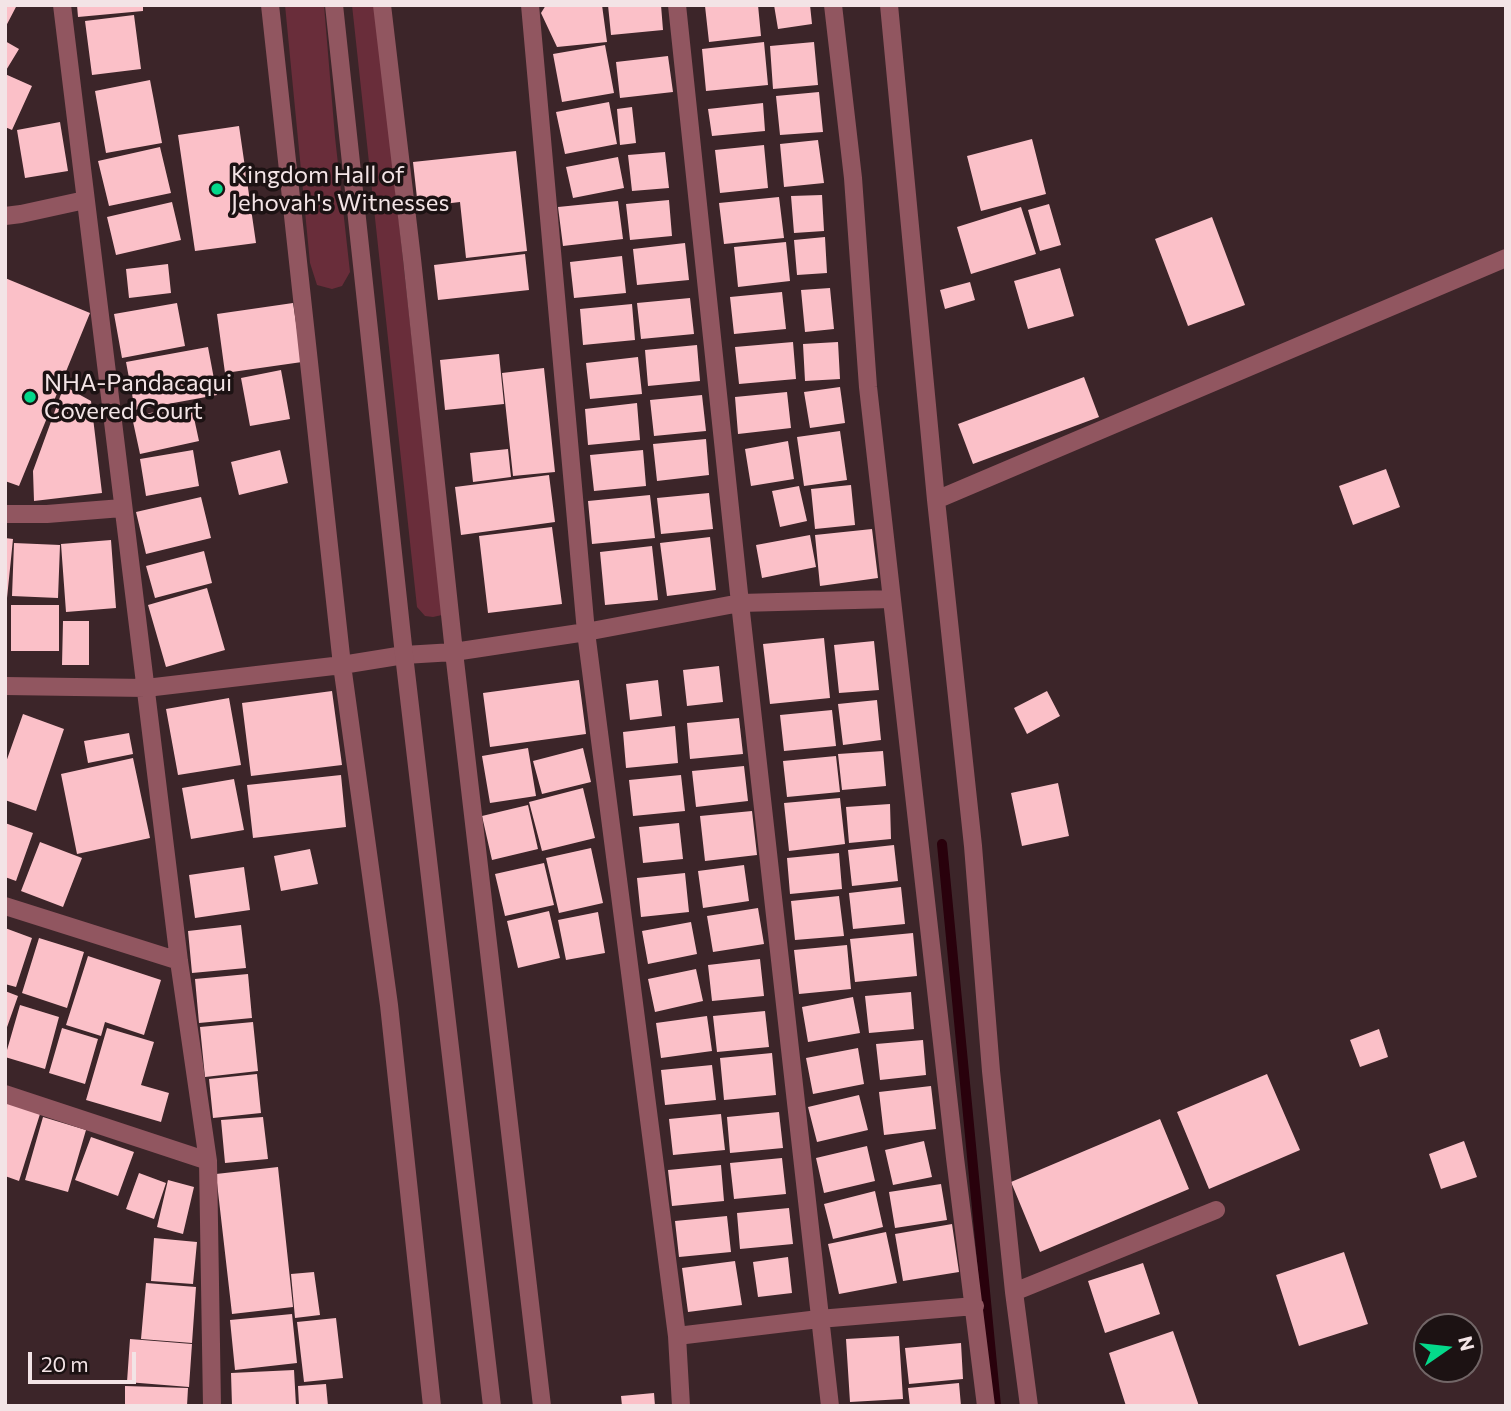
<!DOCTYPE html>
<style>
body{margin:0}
#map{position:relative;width:1511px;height:1411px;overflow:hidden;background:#3c2529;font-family:Commissioner,sans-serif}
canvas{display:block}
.frame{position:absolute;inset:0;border:7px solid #f3e4e6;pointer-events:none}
.north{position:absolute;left:1413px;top:1313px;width:70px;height:70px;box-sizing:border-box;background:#1c1213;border:2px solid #726667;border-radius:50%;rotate:76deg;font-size:19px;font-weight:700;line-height:28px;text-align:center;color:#f3e4e6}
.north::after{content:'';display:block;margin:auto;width:24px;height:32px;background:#04d98b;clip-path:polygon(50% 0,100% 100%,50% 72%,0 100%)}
.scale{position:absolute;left:28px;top:1352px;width:108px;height:32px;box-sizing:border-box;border:4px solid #f3e4e6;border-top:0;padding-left:9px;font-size:21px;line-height:24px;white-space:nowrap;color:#f3e4e6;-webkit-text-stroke:5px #1c1213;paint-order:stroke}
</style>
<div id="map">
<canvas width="1511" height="1411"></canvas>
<div class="frame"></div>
<div class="north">N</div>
<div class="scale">20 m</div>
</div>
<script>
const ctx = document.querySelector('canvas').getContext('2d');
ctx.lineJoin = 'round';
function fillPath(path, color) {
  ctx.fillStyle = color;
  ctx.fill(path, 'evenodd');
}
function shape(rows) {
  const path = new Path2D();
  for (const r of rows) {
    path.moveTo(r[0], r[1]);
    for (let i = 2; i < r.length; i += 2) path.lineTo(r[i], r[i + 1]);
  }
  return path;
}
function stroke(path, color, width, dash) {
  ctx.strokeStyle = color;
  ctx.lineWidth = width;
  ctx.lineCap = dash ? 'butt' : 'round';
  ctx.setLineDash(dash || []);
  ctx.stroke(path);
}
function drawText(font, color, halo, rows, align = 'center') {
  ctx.font = font + ' Commissioner,sans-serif';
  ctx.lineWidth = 7;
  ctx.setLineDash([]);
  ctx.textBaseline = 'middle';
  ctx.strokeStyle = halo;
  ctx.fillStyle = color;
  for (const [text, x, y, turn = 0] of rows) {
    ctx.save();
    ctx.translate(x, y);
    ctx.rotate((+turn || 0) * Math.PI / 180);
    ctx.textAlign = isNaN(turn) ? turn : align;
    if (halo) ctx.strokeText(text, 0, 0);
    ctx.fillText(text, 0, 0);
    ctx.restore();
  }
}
const green = shape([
 [285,5,324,5,335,137,350,272,342,286,332,289,317,285,310,263],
 [352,5,375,5,442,615,433,617,425,616,417,607]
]);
const stream = shape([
 [942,844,996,1406]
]);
const building = shape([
 [5,5,17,5,5,28],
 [77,5,143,5,143,11,78,17],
 [546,5,602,5,607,42,557,47,541,13],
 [608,5,661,5,663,30,611,35],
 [758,5,761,36,709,42,705,6],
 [774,5,810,5,812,24,778,29],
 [134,15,141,69,92,75,85,21],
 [5,41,19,49,5,72],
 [764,42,768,85,706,91,702,49],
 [814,42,818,85,773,89,770,46],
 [605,45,614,93,562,102,553,54],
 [668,56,673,92,620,98,616,62],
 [5,74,32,86,12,130,5,127],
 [150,80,162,143,106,153,95,91],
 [819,92,823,132,780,135,776,96],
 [609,102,617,144,565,154,556,112],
 [763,103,765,131,712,136,708,109],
 [632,107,636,143,620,145,617,109],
 [60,122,68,171,25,178,17,130],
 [239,126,256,243,195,251,178,135],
 [1032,139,1046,194,981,211,967,156],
 [818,140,824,183,784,187,780,144],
 [764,145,768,188,720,193,715,150],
 [160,147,171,193,109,206,98,161],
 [516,151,527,251,466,258,460,202,418,207,413,162],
 [665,152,669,188,632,191,628,155],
 [618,157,624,188,573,198,566,167],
 [822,195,824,231,794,233,791,196],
 [779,197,784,238,724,244,719,203],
 [669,200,672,236,630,240,626,204],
 [618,201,623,239,563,246,558,207],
 [172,202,181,240,116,255,107,217],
 [1049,204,1061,245,1040,251,1028,210],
 [1021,207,1036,254,971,274,957,227],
 [1212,217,1245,305,1188,326,1155,239],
 [825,237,827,273,797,275,794,240],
 [786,242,790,281,738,287,734,247],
 [685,243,689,280,637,285,633,249],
 [525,254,529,290,438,300,434,265],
 [622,256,626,293,574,298,570,262],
 [168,264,171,293,129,298,126,269],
 [1060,268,1074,316,1028,329,1014,281],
 [5,278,90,313,19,486,5,481],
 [970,282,975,300,945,309,940,290],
 [830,288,834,329,805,332,801,290],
 [782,292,786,329,734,334,730,297],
 [690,298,694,334,641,339,637,303],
 [177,303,185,346,122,358,114,314],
 [293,303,302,362,225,373,217,314],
 [632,304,635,340,583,345,580,309],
 [793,342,796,379,739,384,735,347],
 [838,342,840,379,805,381,803,344],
 [697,345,700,381,648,386,645,350],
 [208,347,217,395,135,410,126,362],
 [499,354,504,404,445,410,440,360],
 [638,357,642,394,590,399,586,363],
 [544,368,555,472,513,476,502,373],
 [281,370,290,419,250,426,241,378],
 [1084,377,1099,417,973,464,958,424],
 [64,386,91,401,102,493,34,501,33,471],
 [840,387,845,423,810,428,804,392],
 [787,392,791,428,738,434,735,397],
 [702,395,706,431,654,436,650,400],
 [637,403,640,440,588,445,585,409],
 [191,404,199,441,140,454,132,417],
 [840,431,847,480,804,486,797,437],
 [706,439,709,475,657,481,653,444],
 [788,441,794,479,751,486,745,449],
 [508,449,511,477,473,482,470,453],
 [193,450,199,486,146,496,140,459],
 [280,450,288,483,239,495,231,462],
 [643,450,646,486,594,491,590,455],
 [1386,469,1400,507,1353,525,1339,486],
 [549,475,555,522,461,535,455,487],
 [851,485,855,525,815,529,811,489],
 [799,486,807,521,780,527,772,491],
 [709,493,713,529,661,534,657,498],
 [650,495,655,538,592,544,588,501],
 [201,497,211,538,146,554,136,512],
 [552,527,562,604,488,613,479,536],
 [872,529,878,578,820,586,815,535],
 [810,535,816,567,762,578,756,545],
 [710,537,716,590,667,596,660,543],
 [5,538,13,539,7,598,5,598],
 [111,540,116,608,66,612,61,544],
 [14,543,60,545,58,598,12,596],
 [652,546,658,600,605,605,600,552],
 [204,551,212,583,155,598,146,566],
 [207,588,225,650,166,667,148,605],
 [11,605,59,605,59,651,11,651],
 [63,621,89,621,89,665,62,665],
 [824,638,830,698,770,704,763,644],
 [874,641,879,690,839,693,834,645],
 [719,666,723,702,687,706,683,670],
 [579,680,586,734,490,747,483,693],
 [658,680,662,716,630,720,626,684],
 [332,691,342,765,251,776,242,703],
 [1047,691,1060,716,1027,734,1014,708],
 [229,698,241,765,178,775,166,709],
 [877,700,881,740,843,745,838,704],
 [832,710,836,746,784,751,780,715],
 [23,714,64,729,36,811,5,800,5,765],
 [739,718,743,754,690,759,687,723],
 [675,726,678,763,626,768,623,732],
 [129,733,133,754,88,763,84,741],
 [528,748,536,796,490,803,482,756],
 [583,748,591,782,542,794,533,761],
 [883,751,886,786,842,790,838,754],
 [836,756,840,792,787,797,783,761],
 [133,758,150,838,77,854,61,774],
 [744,766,748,801,696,807,692,771],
 [341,775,346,827,253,838,247,785],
 [681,775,685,811,633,816,629,780],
 [234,779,244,830,191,839,182,788],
 [1058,783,1069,836,1022,846,1011,793],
 [583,788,595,838,542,851,529,802],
 [840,798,845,844,789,851,784,803],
 [890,804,891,839,849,843,846,807],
 [528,805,538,849,492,860,482,816],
 [752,811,757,855,705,861,700,816],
 [5,823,33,833,16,881,5,877],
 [679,823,683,859,643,863,639,827],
 [40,842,82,858,63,907,21,891],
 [894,845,898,881,852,886,848,850],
 [591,848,603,903,559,913,546,858],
 [310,849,318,884,281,891,274,856],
 [839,853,842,889,790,894,787,858],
 [544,863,554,905,505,916,495,874],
 [744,865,749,901,703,908,698,871],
 [244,867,250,910,195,918,189,875],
 [685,873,689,912,641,917,637,878],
 [901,887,905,924,853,929,849,893],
 [839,896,844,936,795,940,791,901],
 [758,908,764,944,713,952,707,916],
 [549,911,560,958,518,968,507,921],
 [598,912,605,953,566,960,558,920],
 [691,922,697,954,648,964,642,931],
 [241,925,246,968,192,973,188,931],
 [5,928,32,938,16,987,5,984],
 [913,933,917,976,855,982,850,939],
 [39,938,84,952,67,1008,22,993],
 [847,945,851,989,799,994,794,950],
 [88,956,161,980,144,1035,105,1022,101,1036,66,1025],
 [760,959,764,996,712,1001,708,965],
 [696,969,703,1001,655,1012,648,979],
 [248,974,252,1018,199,1023,195,979],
 [5,991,18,996,6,1030,5,1030],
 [911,992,914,1029,869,1033,865,996],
 [853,997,860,1033,808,1042,802,1007],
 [20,1005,59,1017,45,1069,5,1057],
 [765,1011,769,1047,717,1052,713,1016],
 [707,1016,712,1051,661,1058,656,1023],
 [253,1022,258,1071,205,1077,200,1027],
 [62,1028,98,1039,85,1084,49,1073],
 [107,1028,154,1042,141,1085,169,1093,161,1122,86,1100],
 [1379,1029,1388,1057,1360,1067,1350,1040],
 [923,1040,926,1075,880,1080,876,1044],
 [858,1048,864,1084,813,1094,806,1058],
 [772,1053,776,1095,724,1100,720,1058],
 [712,1065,716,1100,665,1105,661,1070],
 [257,1074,261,1113,213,1118,209,1079],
 [1267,1074,1300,1150,1209,1189,1177,1112],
 [931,1086,936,1129,884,1135,879,1092],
 [859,1095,868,1130,817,1142,808,1107],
 [5,1102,40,1114,19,1181,5,1176],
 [779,1112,783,1148,730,1153,727,1117],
 [721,1114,725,1150,673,1155,669,1119],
 [43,1117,86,1130,68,1192,25,1180],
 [263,1117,268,1159,225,1163,221,1120],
 [1160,1119,1189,1189,1040,1252,1011,1182],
 [91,1137,134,1152,118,1196,75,1180],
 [924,1141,932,1177,893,1185,885,1150],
 [1464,1141,1477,1177,1441,1189,1429,1154],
 [867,1146,875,1181,824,1193,816,1158],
 [782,1158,786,1194,734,1199,730,1163],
 [721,1165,724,1201,672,1206,668,1170],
 [278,1167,293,1307,232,1314,216,1174],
 [139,1173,166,1183,154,1219,126,1209],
 [168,1180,194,1187,183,1234,157,1227],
 [941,1184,947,1220,895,1228,889,1192],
 [875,1191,883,1227,833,1239,824,1204],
 [789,1208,793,1244,740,1249,737,1213],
 [727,1216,731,1252,679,1257,675,1221],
 [952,1224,959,1272,903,1281,895,1234],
 [886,1232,897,1283,839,1294,828,1244],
 [154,1238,197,1242,193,1284,151,1281],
 [1344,1252,1368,1324,1299,1346,1276,1275],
 [788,1257,792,1293,758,1297,753,1262],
 [735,1261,742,1305,688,1312,682,1268],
 [1143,1263,1160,1314,1105,1333,1088,1281],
 [314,1272,320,1315,295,1318,291,1274],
 [146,1283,196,1287,192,1343,141,1339],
 [292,1314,297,1363,235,1370,230,1320],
 [336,1318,343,1378,304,1382,297,1322],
 [1173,1331,1199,1406,1126,1406,1109,1353],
 [899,1336,903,1399,850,1402,846,1339],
 [130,1339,192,1344,189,1387,127,1382],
 [961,1343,963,1379,909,1384,905,1348],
 [294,1370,296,1406,232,1406,231,1373],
 [959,1383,961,1406,910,1406,908,1388],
 [326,1384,328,1406,299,1406,298,1386],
 [125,1386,188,1388,187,1406,125,1406],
 [654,1393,655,1406,622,1406,621,1396]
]);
const minor = shape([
 [62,5,179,961,208,1161,212,1406],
 [270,5,342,665,389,1005,432,1406],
 [382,5,412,259,454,652,542,1406],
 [530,5,586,632,677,1336,681,1406],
 [677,5,740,603,830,1406],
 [833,5,853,178,868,387,955,1158,986,1406],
 [889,5,936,500,973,846,991,1071,1014,1292,1029,1406],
 [5,216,21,214,85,200],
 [936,500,1506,258],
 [5,514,47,514,122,508],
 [5,686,146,688,342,665,404,655,454,652,586,632,740,603,892,599],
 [5,906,179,961],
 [5,1094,208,1161],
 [1014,1292,1216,1210],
 [677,1336,819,1319,975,1306]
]);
const tertiary = shape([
 [334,5,404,655,492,1406]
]);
const markers = [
 [217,189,7,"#04d98b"],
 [30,397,7,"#04d98b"]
];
const poiNames = [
 ["Kingdom Hall of",231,175],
 ["Jehovah's Witnesses",231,203],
 ["NHA-Pandacaqui",44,383],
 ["Covered Court",44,411]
];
fillPath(green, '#692d3a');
stroke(stream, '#29010c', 10);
fillPath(building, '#fbc0c8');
stroke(minor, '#915660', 18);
stroke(tertiary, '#915660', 18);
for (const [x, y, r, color] of markers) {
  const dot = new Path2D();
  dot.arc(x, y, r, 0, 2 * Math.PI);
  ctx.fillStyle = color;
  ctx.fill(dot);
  stroke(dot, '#1c1213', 2.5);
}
drawText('24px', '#f3e4e6', '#1c1213', poiNames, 'left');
</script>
